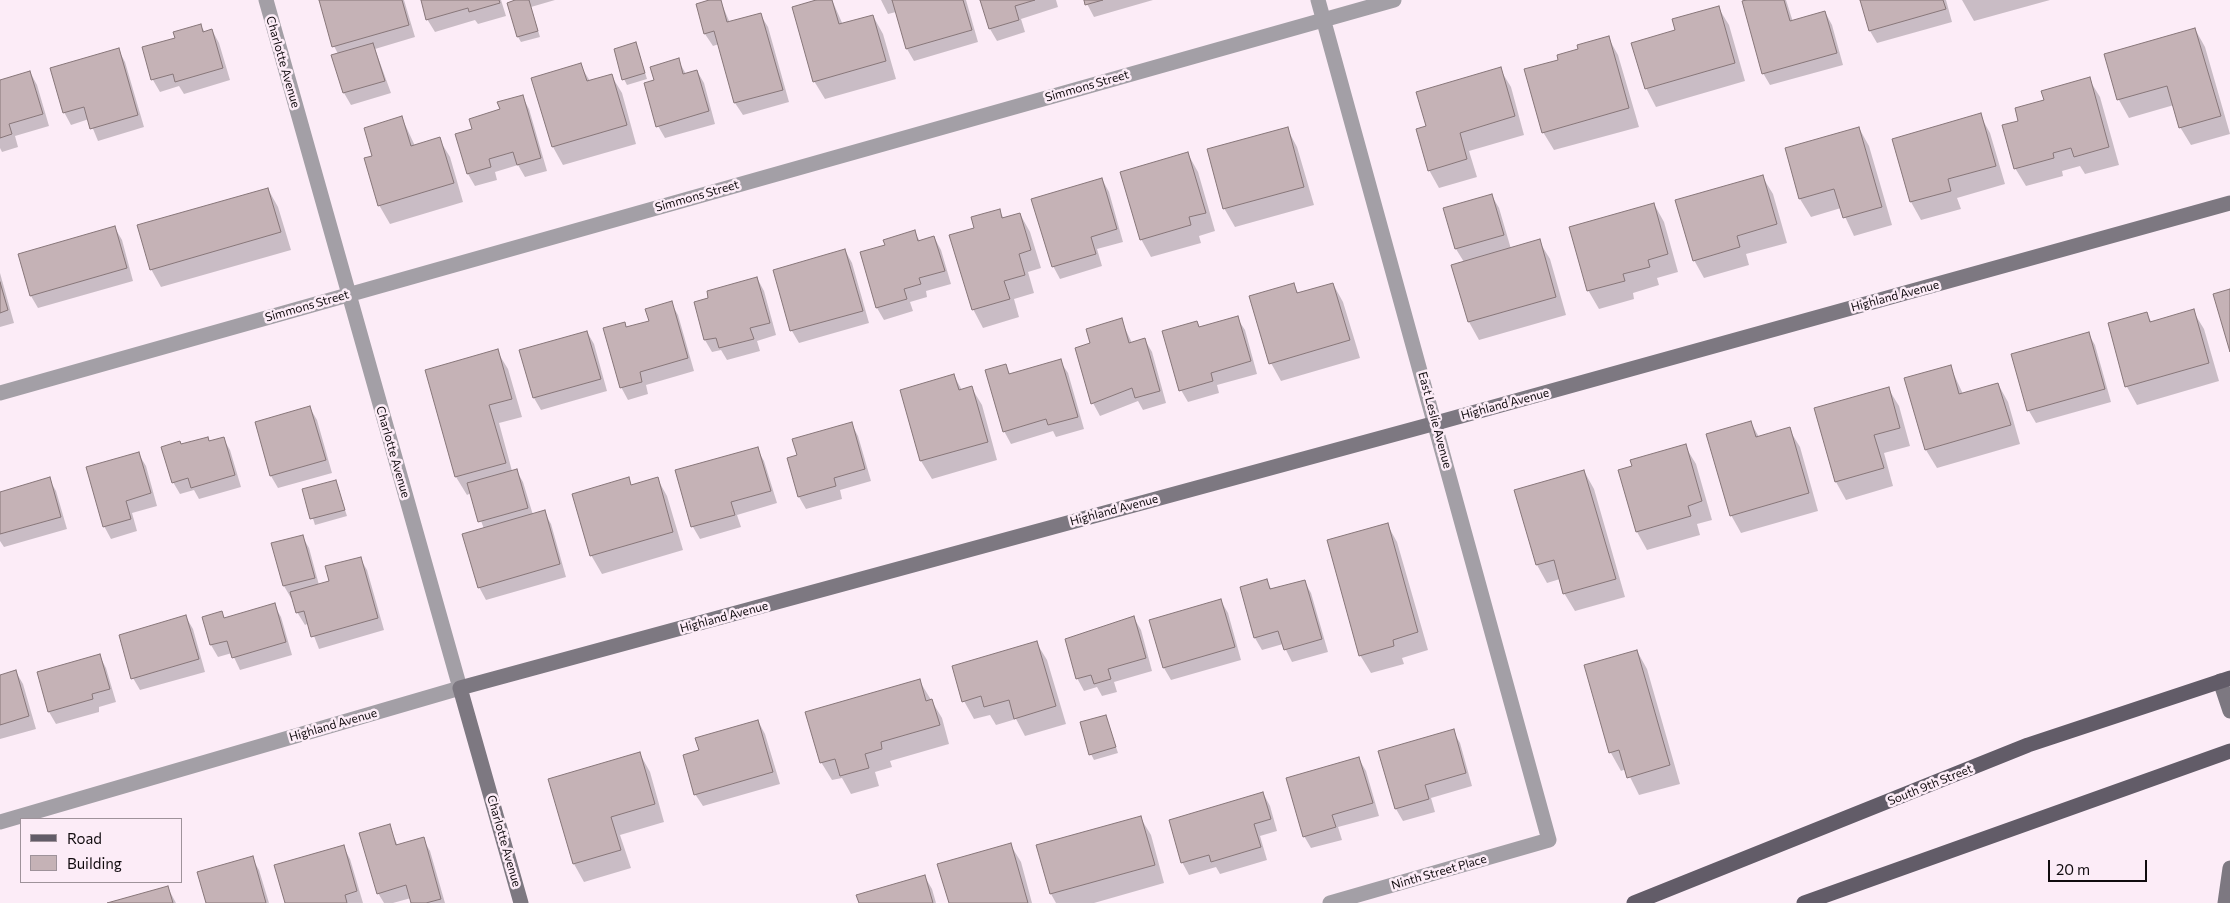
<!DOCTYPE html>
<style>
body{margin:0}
#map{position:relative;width:2230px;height:903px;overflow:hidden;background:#fcecf7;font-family:Commissioner,sans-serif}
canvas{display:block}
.legend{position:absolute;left:20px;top:818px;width:162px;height:65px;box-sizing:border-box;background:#fcecf7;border:1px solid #9e929a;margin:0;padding:6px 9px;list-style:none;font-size:15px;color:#100b0e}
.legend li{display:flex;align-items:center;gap:10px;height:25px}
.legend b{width:25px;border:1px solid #9e929a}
.scale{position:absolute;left:2048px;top:860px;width:99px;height:22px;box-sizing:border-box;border:2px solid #100b0e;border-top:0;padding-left:6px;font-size:15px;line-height:18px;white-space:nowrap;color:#100b0e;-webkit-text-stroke:4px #fcecf7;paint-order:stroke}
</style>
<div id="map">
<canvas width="2230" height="903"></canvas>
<ul class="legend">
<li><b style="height:6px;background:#625c68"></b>Road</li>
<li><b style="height:14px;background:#c5b2b6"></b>Building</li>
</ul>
<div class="scale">20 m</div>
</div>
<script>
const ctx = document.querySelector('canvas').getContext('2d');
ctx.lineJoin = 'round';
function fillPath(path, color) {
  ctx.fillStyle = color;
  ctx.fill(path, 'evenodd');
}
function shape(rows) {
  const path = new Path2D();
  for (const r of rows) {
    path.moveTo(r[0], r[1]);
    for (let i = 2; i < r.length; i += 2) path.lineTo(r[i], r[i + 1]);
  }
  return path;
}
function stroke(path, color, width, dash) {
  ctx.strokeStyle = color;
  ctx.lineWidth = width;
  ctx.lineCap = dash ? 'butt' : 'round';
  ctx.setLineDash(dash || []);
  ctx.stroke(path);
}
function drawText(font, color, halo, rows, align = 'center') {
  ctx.font = font + ' Commissioner,sans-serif';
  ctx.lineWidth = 5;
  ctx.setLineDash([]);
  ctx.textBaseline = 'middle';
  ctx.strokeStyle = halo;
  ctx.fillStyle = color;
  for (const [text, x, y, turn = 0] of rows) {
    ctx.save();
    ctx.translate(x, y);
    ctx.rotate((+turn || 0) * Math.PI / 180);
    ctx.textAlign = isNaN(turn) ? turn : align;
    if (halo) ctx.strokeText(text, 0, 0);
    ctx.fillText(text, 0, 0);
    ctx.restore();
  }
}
const shadow = shape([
 [320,0,404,0,415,37,375,49,391,93,351,105,344,93,338,54,334,46],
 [422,0,501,0,506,16,478,24,475,20,435,32,427,19],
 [520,0,555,0,531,7,540,37,521,42,518,37],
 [714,0,720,0,730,23,760,14,768,27,789,102,743,115,735,103,719,44,713,46,705,34,697,5],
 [821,0,832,0,843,25,873,16,883,34,896,79,825,99,814,81],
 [881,0,966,0,978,42,914,61,907,49,896,12,888,14],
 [981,0,1056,0,1058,7,1021,19,1025,32,997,41,990,29],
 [1085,0,1153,0,1094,17],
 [1751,0,1786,0,1793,22,1825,12,1832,25,1843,65,1770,85,1763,73],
 [1861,0,1946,0,1952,22,1877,43,1870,31],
 [1962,0,2050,0,1974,21],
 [1718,7,1729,25,1745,81,1656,107,1646,88,1676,31],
 [200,25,205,32,212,30,219,43,230,80,184,94,179,86,160,92,153,80,144,48,176,39],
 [2195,29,2205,47,2230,134,2191,145,2180,127,2174,105,2129,118,2119,100,2106,55],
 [1608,37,1618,55,1639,127,1554,150,1543,132,1560,61],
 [636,43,647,79,627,85,624,79],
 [118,49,125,62,144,127,98,141,89,119,71,125,64,112],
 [678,60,686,74,697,71,704,83,715,124,665,138,658,126],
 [580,65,590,81,611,75,622,93,636,144,563,165,553,147,533,79],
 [1500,69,1511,87,1524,135,1469,151,1477,177,1439,188,1429,170,1428,127],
 [30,72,37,85,49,126,15,136,18,147,2,152,0,148,0,81],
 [2089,79,2100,97,2119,165,2085,174,2080,166,2062,171,2063,176,2026,186,2015,168,2020,122,2045,101],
 [522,96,529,109,547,171,525,177,518,165,495,172,497,180,475,186,468,174,457,135,474,130],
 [1980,115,1990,133,2005,184,1957,198,1961,209,1921,220,1911,202,1893,140],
 [402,118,415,146,439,139,450,157,463,202,390,224,379,205,374,157],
 [1287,128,1297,147,1314,205,1235,227,1224,208],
 [1859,128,1869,146,1892,225,1854,236,1841,208,1811,217,1800,199],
 [1188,154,1198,172,1215,231,1199,236,1201,243,1151,257,1141,239],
 [1762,176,1773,194,1787,243,1746,254,1749,265,1704,278,1694,260],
 [1102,179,1109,192,1123,242,1097,249,1102,266,1060,279,1053,266],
 [268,189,278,207,291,250,161,287,151,269],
 [1492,196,1499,208,1511,249,1539,241,1550,259,1566,315,1479,340,1469,322,1464,262,1456,249],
 [1654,204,1664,222,1678,272,1657,278,1659,285,1633,293,1634,299,1599,309,1588,290],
 [999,210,1004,219,1020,214,1030,232,1041,268,1028,272,1034,293,1014,299,1019,317,983,328,973,309,976,228],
 [115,228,122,240,133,281,38,308,31,296],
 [914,232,920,241,934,237,941,250,951,284,926,291,927,297,910,302,913,311,884,320,877,308,887,246],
 [845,250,852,263,869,323,799,343,792,331,774,271],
 [0,273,14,323,0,327],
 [757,278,764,291,776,335,757,341,760,351,727,360,721,350,712,352,705,340,695,303],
 [1333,284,1343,302,1360,358,1281,381,1271,363,1293,285,1299,294],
 [671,303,678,315,694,371,646,385,648,394,628,400,621,387,624,323,627,328,650,322],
 [2193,311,2204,329,2219,381,2137,405,2127,387,2109,324,2146,313,2152,323],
 [1237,318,1245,330,1257,374,1217,385,1219,393,1188,402,1181,390,1197,322,1200,328],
 [1121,320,1132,343,1145,340,1152,352,1166,403,1143,410,1138,401,1100,416,1093,403,1092,344],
 [587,332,594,344,607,391,541,410,534,398,521,351],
 [2088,333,2095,345,2111,402,2036,423,2029,411,2013,355],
 [497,351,508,369,522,417,499,423,512,471,516,470,523,482,533,515,544,512,551,524,566,577,486,600,479,587,484,529,471,493,467,495,456,477],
 [1060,361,1068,373,1084,429,1056,437,1053,431,1011,444,1004,431,1005,366,1011,375],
 [1950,366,1963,394,1998,384,2008,402,2020,444,1937,468,1926,450],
 [954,376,962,390,971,387,982,405,997,460,932,479,921,461,901,391],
 [1888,388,1899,406,1910,446,1884,453,1893,486,1846,500,1836,482],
 [310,408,317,420,332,473,278,488,271,476],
 [851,423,858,436,871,481,840,490,842,499,806,509,799,497,788,459,798,456],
 [1751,423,1759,437,1789,429,1800,447,1818,511,1741,533,1731,515],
 [208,438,210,442,223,438,230,450,241,487,199,499,194,490,180,494,173,482,181,446],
 [1685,446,1696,464,1712,520,1697,524,1700,535,1647,550,1637,532],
 [757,449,764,461,777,503,737,515,741,527,700,539,693,527,677,471],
 [138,453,146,466,157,506,132,513,137,531,111,539,104,526],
 [1584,471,1594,489,1625,597,1575,611,1564,593,1560,579,1547,583,1537,565],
 [657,478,667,496,683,550,602,574,591,555,628,479,632,486],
 [49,479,56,491,67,529,4,547,0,541,0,493],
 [336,482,347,516,315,525,304,490],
 [1387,524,1397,542,1428,650,1402,658,1404,664,1371,673,1360,655],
 [302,536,309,548,319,585,331,582,360,558,367,570,384,630,319,649,309,623,305,625,297,612,293,598,291,598,284,586,273,544],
 [1266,581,1272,590,1304,581,1311,593,1328,652,1292,662,1283,644,1262,650,1255,638],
 [1221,601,1228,613,1241,660,1171,680,1164,668],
 [274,605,281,617,292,655,240,670,232,653,218,657,211,645,203,618,221,612,225,619],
 [186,617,193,629,205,672,140,690,133,678],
 [1134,618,1141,630,1152,671,1114,682,1117,692,1102,696,1097,687,1084,691,1077,678],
 [1036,642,1047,660,1066,724,1025,736,1016,719,996,725,990,715,974,719,964,701],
 [1637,651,1647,669,1680,784,1639,795,1626,769,1621,771,1611,753,1586,666],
 [99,655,106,668,116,702,99,707,99,712,56,724,49,712,39,673],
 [16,672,23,684,36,729,0,739,0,676],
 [919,680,942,718,949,744,890,761,892,767,875,772,879,786,851,794,842,778,832,780,821,762],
 [1106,716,1118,753,1094,760,1091,754],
 [758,721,765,734,780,784,703,806,695,794,700,751],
 [1453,731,1460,743,1472,786,1431,798,1435,812,1403,821,1396,809,1380,752],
 [640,754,650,772,664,822,620,835,631,868,584,882,574,864,550,780],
 [1359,759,1366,771,1379,816,1338,827,1342,840,1311,848,1304,836],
 [1263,793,1270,806,1277,831,1260,836,1267,860,1220,874,1216,867,1189,875,1182,862],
 [1140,817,1151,835,1164,883,1094,903,1056,903,1051,894,1037,846],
 [389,826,398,846,423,839,430,851,445,903,413,903,411,898,393,903,384,903,378,893],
 [1010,844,1021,862,1032,903,950,903],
 [343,846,350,859,363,903,286,903],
 [252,858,259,870,269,903,207,903],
 [925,877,932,889,936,903,860,903],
 [168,888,176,903,112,903]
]);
const building = shape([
 [319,0,402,0,409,25,332,47,319,0],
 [421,0,499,0,500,3,469,12,468,8,426,20,421,0],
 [515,0,529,0,538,31,517,37,507,3,515,0],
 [709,0,721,0,727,22,761,13,783,90,734,103,714,31,704,34,696,4,709,0],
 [816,0,832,0,839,24,873,15,886,61,813,82,792,7,816,0],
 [892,0,963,0,972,30,906,49,892,0],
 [980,0,1035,0,1015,6,1019,20,989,29,980,0],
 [1084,0,1103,0,1085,5,1084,0],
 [1746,0,1784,0,1790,21,1825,11,1837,53,1762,74,1742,1,1746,0],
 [1860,0,1943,0,1946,9,1869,31,1860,0],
 [1719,6,1735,63,1645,89,1631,43,1675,30,1672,19,1719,6],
 [201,24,203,32,212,29,223,68,175,82,173,74,151,80,142,47,175,38,173,32,201,24],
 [2195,28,2221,116,2179,128,2167,86,2117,100,2104,54,2195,28],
 [1609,36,1629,108,1542,133,1524,69,1558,60,1557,55,1578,49,1577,45,1609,36],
 [636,42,645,73,622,80,614,49,636,42],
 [373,43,385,81,343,93,331,55,373,43],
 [119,48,138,115,90,129,84,107,63,113,50,68,119,48],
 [679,58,683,74,697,70,709,111,656,127,644,83,654,80,650,67,679,58],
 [581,63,587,81,612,74,627,125,552,147,531,78,581,63],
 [1501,67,1515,116,1460,133,1467,159,1428,171,1416,129,1426,126,1416,92,1501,67],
 [30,71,43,114,9,124,12,134,0,138,0,80,30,71],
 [2090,77,2109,147,2074,157,2071,148,2053,153,2054,158,2014,169,2002,125,2018,121,2015,108,2044,100,2041,91,2090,77],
 [523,95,541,158,517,165,513,152,489,159,491,167,467,174,455,134,472,129,469,119,500,109,497,102,523,95],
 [1981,113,1996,166,1948,179,1951,191,1910,202,1892,139,1981,113],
 [402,116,411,146,440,137,454,183,378,206,364,158,372,156,364,128,402,116],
 [1288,127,1304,187,1223,209,1207,149,1288,127],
 [1859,127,1882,207,1843,218,1834,189,1799,199,1785,148,1859,127],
 [1188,152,1206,213,1189,217,1191,225,1140,240,1120,172,1188,152],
 [1763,175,1777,224,1737,236,1740,247,1693,261,1675,200,1763,175],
 [1102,178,1117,229,1091,237,1096,254,1052,267,1031,199,1102,178],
 [268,188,281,232,150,270,137,225,268,188],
 [1492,194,1504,235,1455,249,1443,208,1492,194],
 [1654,203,1668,254,1648,260,1650,267,1623,274,1625,281,1587,291,1569,227,1654,203],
 [1000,209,1002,218,1020,213,1031,250,1019,254,1025,275,1004,281,1010,299,972,310,949,235,974,228,971,217,1000,209],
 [115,226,127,268,30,296,18,254,115,226],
 [915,230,918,241,934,236,945,271,919,278,921,284,904,289,907,299,876,308,860,252,885,245,883,240,915,230],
 [1540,239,1556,297,1468,322,1451,265,1540,239],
 [845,249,863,311,790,331,773,270,845,249],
 [757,277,770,323,750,328,754,339,719,348,716,338,704,340,694,302,708,298,707,291,757,277],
 [0,282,8,310,0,313,0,282],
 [1294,283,1297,293,1333,283,1350,340,1269,364,1249,296,1294,283],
 [2230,289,2230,352,2213,294,2230,289],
 [672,301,688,358,640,372,642,382,620,388,603,328,625,322,626,327,649,321,645,309,672,301],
 [2194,309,2209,363,2125,387,2108,323,2147,312,2150,322,2194,309],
 [1238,316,1251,361,1211,373,1213,381,1179,391,1162,331,1197,321,1199,327,1238,316],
 [1122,318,1129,343,1145,338,1160,391,1135,398,1132,388,1091,404,1075,348,1090,343,1086,329,1122,318],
 [587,331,601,379,533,398,519,350,587,331],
 [2089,332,2105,389,2027,411,2011,354,2089,332],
 [498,349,512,399,489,405,506,463,455,477,425,370,498,349],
 [1061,359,1078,417,1048,425,1046,419,1003,432,985,370,1006,364,1009,374,1061,359],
 [1951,365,1959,394,1998,383,2011,425,1925,450,1904,378,1951,365],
 [954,374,959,390,972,386,988,442,920,461,900,390,954,374],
 [1889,387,1900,428,1874,435,1884,468,1835,482,1814,408,1889,387],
 [310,406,326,460,270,476,255,422,310,406],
 [1751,421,1756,437,1790,427,1809,493,1730,516,1706,434,1751,421],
 [852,422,865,469,834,478,836,486,798,497,787,458,797,455,792,439,852,422],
 [208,437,209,441,224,437,235,475,191,488,188,478,172,483,161,447,180,441,181,444,208,437],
 [1686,444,1702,501,1688,506,1691,516,1636,532,1618,470,1632,466,1630,460,1686,444],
 [758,447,771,491,731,502,735,515,691,527,675,470,758,447],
 [139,452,151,493,126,501,131,519,103,527,86,467,139,452],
 [517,469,528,508,478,522,467,483,517,469],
 [1584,470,1616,579,1563,594,1554,560,1536,565,1514,490,1584,470],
 [50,477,61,517,0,534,0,492,50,477],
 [629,477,631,485,658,477,673,532,590,556,572,494,629,477],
 [336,480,345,510,310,519,302,489,336,480],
 [545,510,560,564,478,588,462,534,545,510],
 [1388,523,1418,632,1393,640,1394,646,1359,656,1327,540,1388,523],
 [303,535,315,578,283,586,271,543,303,535],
 [361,557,378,618,311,637,304,611,296,613,290,592,329,581,325,566,361,557],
 [1267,579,1270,589,1305,580,1322,639,1284,650,1278,631,1254,638,1240,587,1267,579],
 [1221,599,1235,647,1163,668,1149,620,1221,599],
 [275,603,286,642,232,658,227,641,210,645,202,617,222,611,224,618,275,603],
 [186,615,199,659,131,679,119,635,186,615],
 [1134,616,1146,658,1108,669,1111,679,1094,684,1091,675,1076,679,1065,639,1134,616],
 [1037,641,1056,706,1014,719,1009,700,984,707,981,696,962,702,952,666,1037,641],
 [1637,650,1670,765,1627,778,1619,750,1609,753,1584,665,1637,650],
 [100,654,110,689,92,694,93,699,48,712,37,672,100,654],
 [16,670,29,716,0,725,0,675,16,670],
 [920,679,926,701,932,699,940,725,881,742,882,749,865,754,869,768,840,776,835,759,820,763,805,712,920,679],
 [1106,715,1116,747,1089,755,1080,722,1106,715],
 [758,720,773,772,694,795,683,755,699,750,695,738,758,720],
 [1454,729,1466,773,1425,785,1429,799,1395,809,1378,751,1454,729],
 [640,752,655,804,611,817,621,850,573,864,548,779,640,752],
 [1359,757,1373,803,1332,815,1336,827,1303,837,1286,778,1359,757],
 [1263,792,1271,819,1254,824,1261,847,1211,862,1209,855,1181,863,1169,820,1263,792],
 [1141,816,1155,865,1050,894,1036,845,1141,816],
 [390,824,396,845,424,837,441,899,426,903,411,903,406,885,377,894,359,833,390,824],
 [1011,843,1028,903,949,903,937,864,1011,843],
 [344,845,357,891,345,895,347,903,285,903,274,865,344,845],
 [253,856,266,903,206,903,197,872,253,856],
 [925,875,933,903,859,903,856,895,925,875],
 [168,886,173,903,107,903,168,886]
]);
const street = shape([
 [1318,0,1549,840,1330,903],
 [0,393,1394,0],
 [0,822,460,688,266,0]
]);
const secondary = shape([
 [2220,681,2230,711],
 [521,903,460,688,1436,423,2230,203],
 [2225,903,2230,868]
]);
const primary = shape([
 [1634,903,2028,745,2230,678],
 [1804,903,2230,751]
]);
const streetNames = [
 ["Charlotte Avenue",283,62,74],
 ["Simmons Street",1087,86,-16],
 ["Simmons Street",697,196,-16],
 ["Highland Avenue",1895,296,-15],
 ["Simmons Street",307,306,-16],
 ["Highland Avenue",1505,404,-15],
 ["East Leslie Avenue",1435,420,75],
 ["Charlotte Avenue",393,452,74],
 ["Highland Avenue",1114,510,-15],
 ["Highland Avenue",724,617,-15],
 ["Highland Avenue",333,725,-16],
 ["South 9th Street",1930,785,-22],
 ["Charlotte Avenue",504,841,74],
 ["Ninth Street Place",1439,872,-16]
];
fillPath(shadow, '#0003');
fillPath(building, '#c5b2b6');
stroke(building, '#877679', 1);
stroke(street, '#a39fa6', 15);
stroke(secondary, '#7d7881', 15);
stroke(primary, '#625c68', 15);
drawText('12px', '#100b0e', '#fcecf7', streetNames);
</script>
